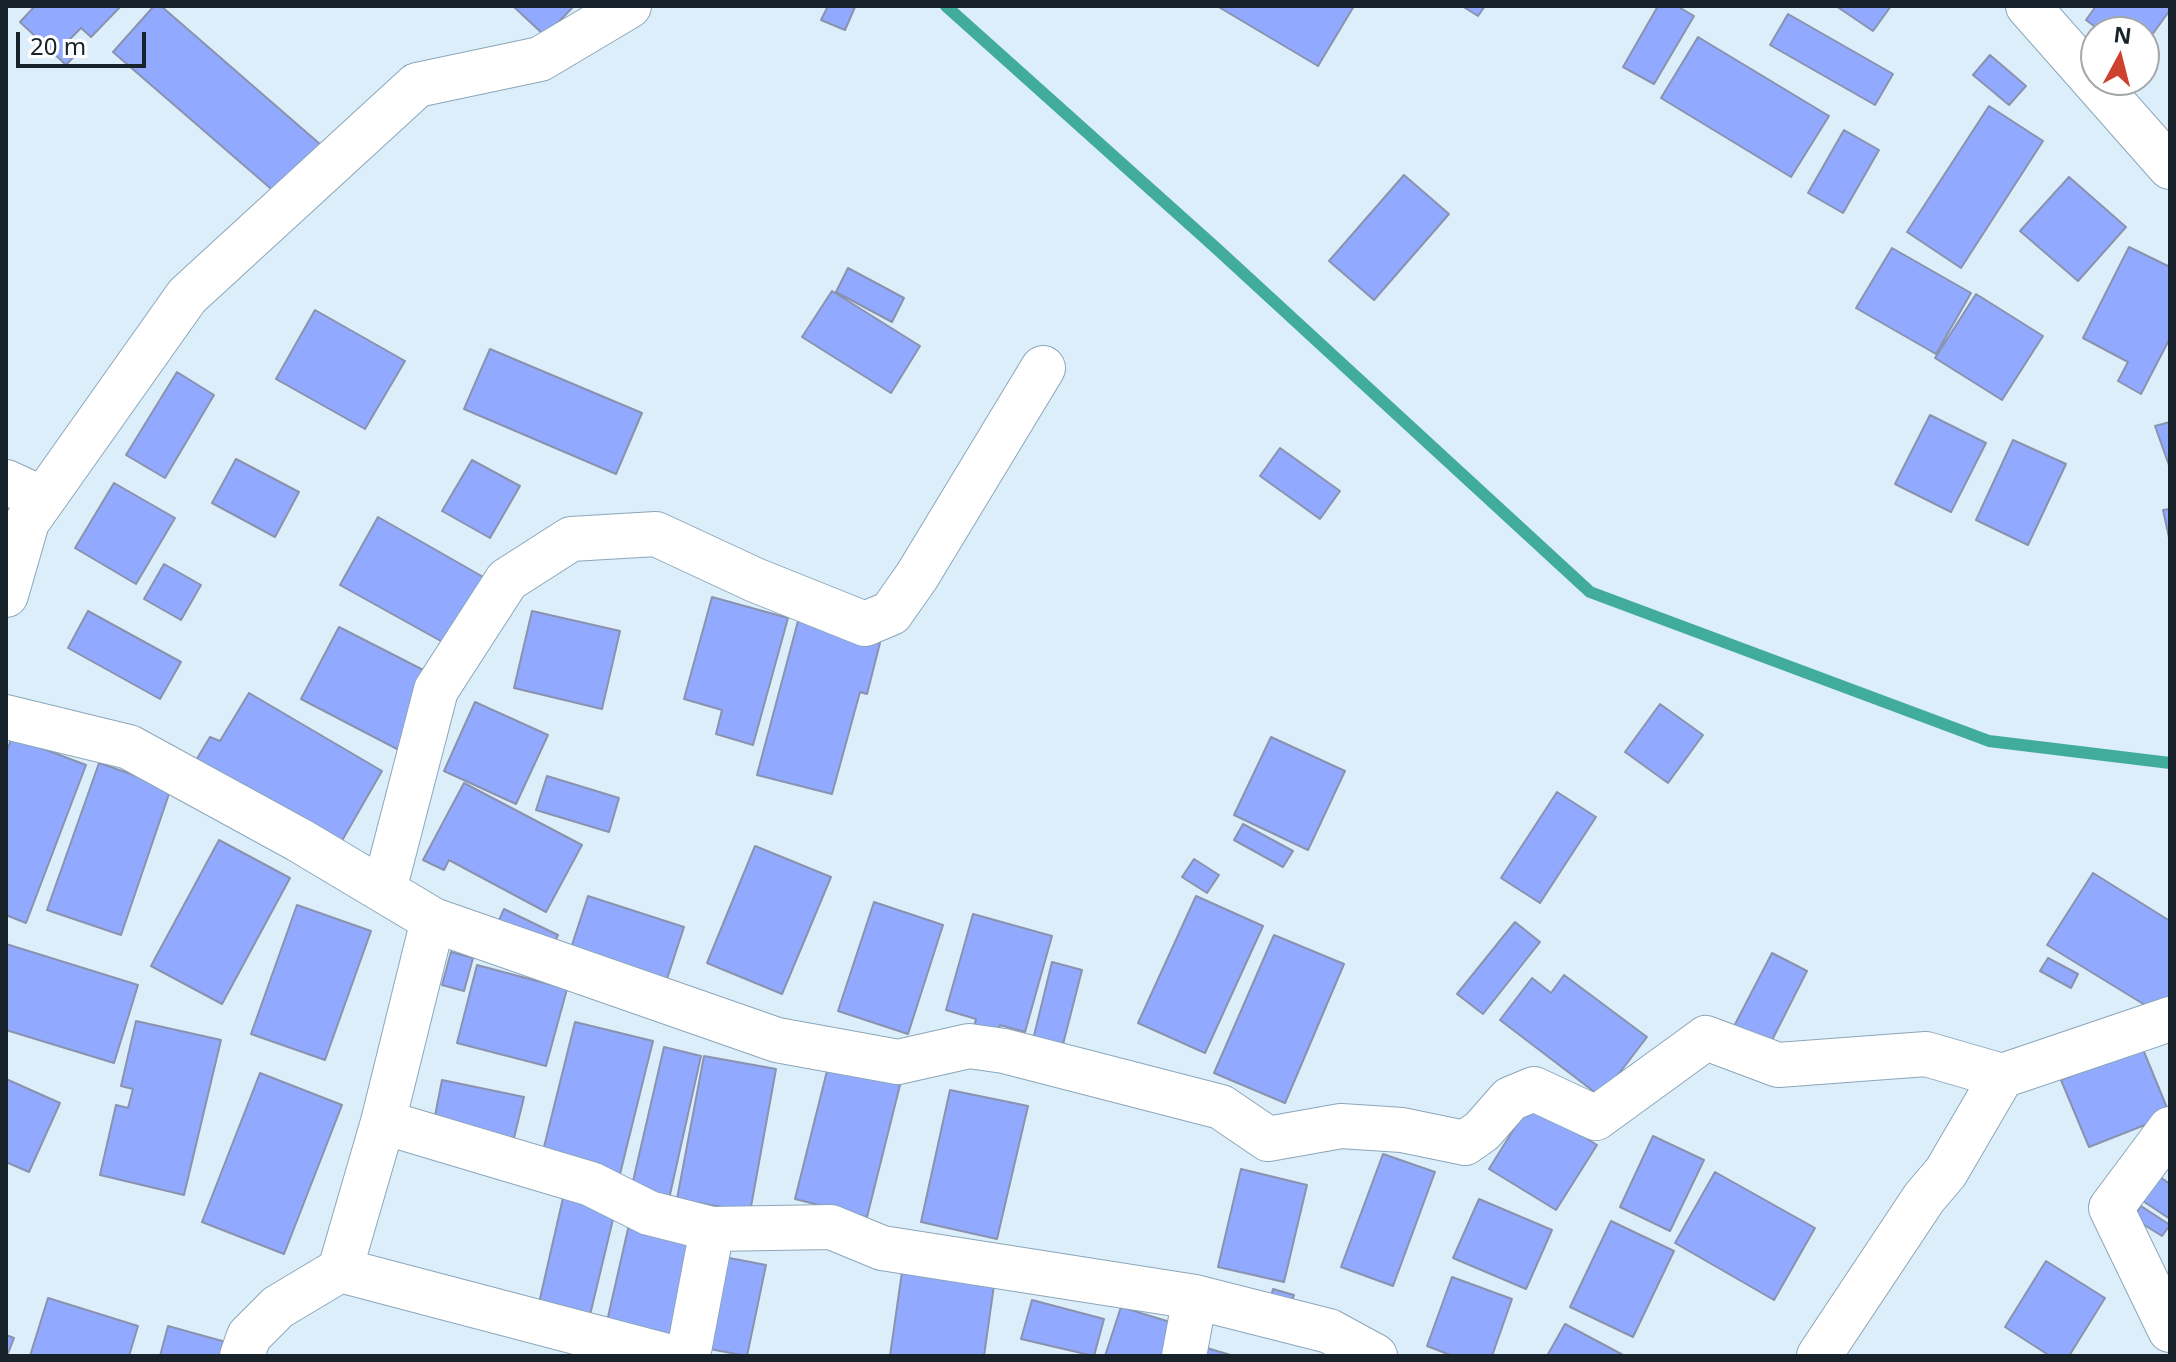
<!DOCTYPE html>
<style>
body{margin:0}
#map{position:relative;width:2176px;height:1362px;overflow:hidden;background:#ddeefb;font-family:"Noto Sans",sans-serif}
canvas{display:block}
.frame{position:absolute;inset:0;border:8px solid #17222a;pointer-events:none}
.north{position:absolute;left:2080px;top:16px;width:80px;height:80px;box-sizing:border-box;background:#fff;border:2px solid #a2a7aa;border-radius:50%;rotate:7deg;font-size:22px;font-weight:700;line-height:32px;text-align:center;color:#17222a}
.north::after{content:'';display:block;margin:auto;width:28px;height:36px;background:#cd412e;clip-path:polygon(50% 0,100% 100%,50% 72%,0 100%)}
.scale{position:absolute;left:16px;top:32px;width:130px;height:36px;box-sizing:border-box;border:4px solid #17222a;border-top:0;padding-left:10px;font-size:24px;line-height:28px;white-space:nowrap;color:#17222a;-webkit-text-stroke:6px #fff;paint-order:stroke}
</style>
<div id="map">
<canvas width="2176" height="1362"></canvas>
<div class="frame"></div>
<div class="north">N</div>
<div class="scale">20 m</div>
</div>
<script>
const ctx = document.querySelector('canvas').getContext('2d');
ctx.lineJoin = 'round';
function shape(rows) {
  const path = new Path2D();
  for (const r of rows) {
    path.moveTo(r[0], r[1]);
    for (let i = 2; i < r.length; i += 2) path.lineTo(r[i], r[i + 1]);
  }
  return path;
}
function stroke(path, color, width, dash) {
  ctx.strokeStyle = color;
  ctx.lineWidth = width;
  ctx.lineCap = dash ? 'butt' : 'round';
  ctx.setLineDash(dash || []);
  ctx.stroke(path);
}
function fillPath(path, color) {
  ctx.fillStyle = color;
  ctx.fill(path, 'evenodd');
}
const stream = shape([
 [946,6,1216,248,1590,592,1989,741,2170,763]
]);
const building = shape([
 [35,6,121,6,91,37,81,28,68,41,79,51,66,65,20,22,35,6],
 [154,6,161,6,321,145,277,194,113,52,154,6],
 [513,6,574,6,545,36,513,6],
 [828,6,855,7,845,30,821,20,828,6],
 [1217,6,1354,6,1318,66,1217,6],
 [1462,6,1485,6,1478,16,1462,6],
 [1658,6,1677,6,1694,16,1654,84,1623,67,1658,6],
 [1836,6,1891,6,1873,31,1836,6],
 [2096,6,2170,6,2170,10,2144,46,2144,32,2102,32,2086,20,2096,6],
 [1788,14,1893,74,1875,105,1770,45,1788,14],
 [1698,37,1829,116,1791,177,1661,98,1698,37],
 [1990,55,2026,86,2009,105,1973,75,1990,55],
 [1989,106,2043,141,1961,268,1907,232,1989,106],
 [1844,130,1879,150,1843,213,1808,193,1844,130],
 [1404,175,1449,214,1374,300,1329,261,1404,175],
 [2069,177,2126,227,2078,281,2020,231,2069,177],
 [2129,247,2170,267,2170,338,2141,394,2118,381,2128,362,2083,338,2129,247],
 [1892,248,1971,293,1936,354,1856,308,1892,248],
 [848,268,904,298,892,322,836,292,848,268],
 [832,291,920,346,891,393,802,337,832,291],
 [1976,294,2043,336,2002,400,1935,358,1976,294],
 [315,310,405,361,365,429,276,379,315,310],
 [490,349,642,413,616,474,464,409,490,349],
 [177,372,214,395,165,478,126,455,177,372],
 [1930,415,1986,443,1951,512,1895,484,1930,415],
 [2170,422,2170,468,2155,426,2170,422],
 [2013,440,2066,464,2028,545,1976,520,2013,440],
 [1280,448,1340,491,1320,519,1260,476,1280,448],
 [236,459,299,492,275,537,212,503,236,459],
 [472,460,520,486,490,538,442,511,472,460],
 [114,483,175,518,136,584,75,548,114,483],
 [2170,509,2170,542,2163,510,2170,509],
 [378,517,485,578,448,645,340,585,378,517],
 [164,564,201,585,181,620,144,599,164,564],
 [712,597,788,618,753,745,716,734,722,710,684,699,712,597],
 [88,611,181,662,160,699,68,648,88,611],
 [532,611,620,631,602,709,514,688,532,611],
 [798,621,880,643,867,694,860,692,832,794,757,775,798,621],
 [339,627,437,677,399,750,301,699,339,627],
 [249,693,382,771,336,851,192,767,210,737,220,741,249,693],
 [475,702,548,735,516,804,444,771,475,702],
 [1660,704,1703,735,1668,783,1625,752,1660,704],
 [12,737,86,765,26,923,6,915,6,753,12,737],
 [1271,737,1345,771,1308,850,1234,815,1271,737],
 [99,763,171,788,121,935,47,910,99,763],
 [547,776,619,798,609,832,536,810,547,776],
 [464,783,582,845,546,912,449,860,444,870,423,860,464,783],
 [1557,792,1596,817,1540,903,1501,878,1557,792],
 [1243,824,1293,851,1283,867,1234,840,1243,824],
 [219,840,290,878,222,1004,151,966,219,840],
 [755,846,831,877,782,994,707,963,755,846],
 [1194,859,1219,875,1207,893,1182,877,1194,859],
 [2093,873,2170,921,2170,994,2158,1013,2047,945,2093,873],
 [588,896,684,927,667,979,571,948,588,896],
 [1196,896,1263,926,1205,1053,1138,1023,1196,896],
 [874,902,943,925,908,1034,838,1011,874,902],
 [297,905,371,931,325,1060,251,1034,297,905],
 [504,909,558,935,549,954,496,927,504,909],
 [973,914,1052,936,1025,1032,1000,1025,996,1041,972,1035,976,1019,946,1010,973,914],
 [1515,922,1540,942,1483,1014,1457,994,1515,922],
 [1274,935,1344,964,1285,1103,1214,1073,1274,935],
 [6,944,138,985,114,1063,6,1030,6,944],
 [451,952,473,958,464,991,442,985,451,952],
 [1772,953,1807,971,1767,1050,1731,1032,1772,953],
 [2048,958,2078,974,2071,988,2040,971,2048,958],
 [1052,962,1082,970,1059,1060,1030,1052,1052,962],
 [477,965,567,989,546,1066,457,1043,477,965],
 [1564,975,1647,1037,1601,1097,1500,1020,1532,978,1551,993,1564,975],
 [136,1021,221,1040,184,1195,100,1175,116,1105,128,1108,133,1089,121,1086,136,1021],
 [575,1022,653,1041,619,1178,541,1159,575,1022],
 [664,1047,701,1056,669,1199,631,1190,664,1047],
 [2142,1047,2170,1115,2089,1147,2061,1080,2142,1047],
 [704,1056,776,1069,750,1212,677,1199,704,1056],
 [829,1063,901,1081,867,1217,795,1199,829,1063],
 [260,1073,342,1105,284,1254,202,1222,260,1073],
 [6,1079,60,1103,29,1172,6,1162,6,1079],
 [442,1080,524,1097,514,1138,434,1121,442,1080],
 [950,1090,1028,1106,997,1239,921,1222,950,1090],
 [1530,1103,1597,1145,1556,1210,1489,1169,1530,1103],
 [1653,1136,1704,1160,1670,1231,1620,1207,1653,1136],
 [1383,1154,1435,1172,1393,1286,1341,1267,1383,1154],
 [1241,1169,1307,1185,1284,1282,1218,1267,1241,1169],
 [1715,1172,1815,1228,1774,1300,1675,1243,1715,1172],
 [2153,1172,2170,1184,2170,1219,2143,1201,2153,1172],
 [563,1198,615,1211,590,1315,539,1303,563,1198],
 [1479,1199,1552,1230,1526,1289,1453,1258,1479,1199],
 [2141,1206,2170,1225,2162,1236,2133,1218,2141,1206],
 [630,1220,702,1236,679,1342,606,1326,630,1220],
 [1611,1221,1674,1251,1633,1337,1570,1307,1611,1221],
 [719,1256,766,1265,747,1356,699,1347,719,1256],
 [2046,1261,2105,1298,2069,1356,2050,1356,2005,1327,2046,1261],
 [902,1272,994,1285,984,1356,890,1356,902,1272],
 [1452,1277,1512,1299,1492,1356,1453,1356,1427,1346,1452,1277],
 [1273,1289,1294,1295,1290,1306,1270,1300,1273,1289],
 [48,1298,138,1326,129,1356,30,1356,48,1298],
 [1032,1300,1104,1319,1094,1356,1021,1339,1032,1300],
 [1121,1307,1183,1326,1173,1356,1105,1356,1121,1307],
 [1565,1324,1625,1356,1547,1356,1565,1324],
 [168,1326,233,1344,230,1356,160,1356,168,1326],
 [6,1335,14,1338,7,1356,6,1356,6,1335],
 [1200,1346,1234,1356,1198,1356,1200,1346]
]);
const street = shape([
 [2028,6,2170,167],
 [6,482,43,499],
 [6,595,27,522,187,296,417,85,540,59,629,6],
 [6,717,129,747,299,840,433,920,777,1040,898,1062,969,1046,1004,1051,1221,1107,1268,1139,1341,1126,1402,1130,1465,1143,1482,1131,1510,1099,1534,1089,1596,1118,1706,1038,1778,1065,1926,1054,2002,1076],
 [384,890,436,690,507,580,571,539,656,534,755,580,865,624,891,613,917,576,1043,368],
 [383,1122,591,1184,649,1213,712,1229,831,1227,882,1248,1195,1297,1329,1331,1375,1356],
 [2170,1129,2111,1208,2170,1330],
 [340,1270,667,1356],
 [242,1356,249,1336,278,1307,340,1270,383,1122,433,920],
 [688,1356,712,1229],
 [1184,1356,1195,1297],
 [1819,1356,1924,1198,1946,1172,2002,1076,2170,1019]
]);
stroke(stream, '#42ac9a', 12);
fillPath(building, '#91aaff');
stroke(building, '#8992ae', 2);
stroke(street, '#8ba6ba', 46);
stroke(street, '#fff', 44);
</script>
